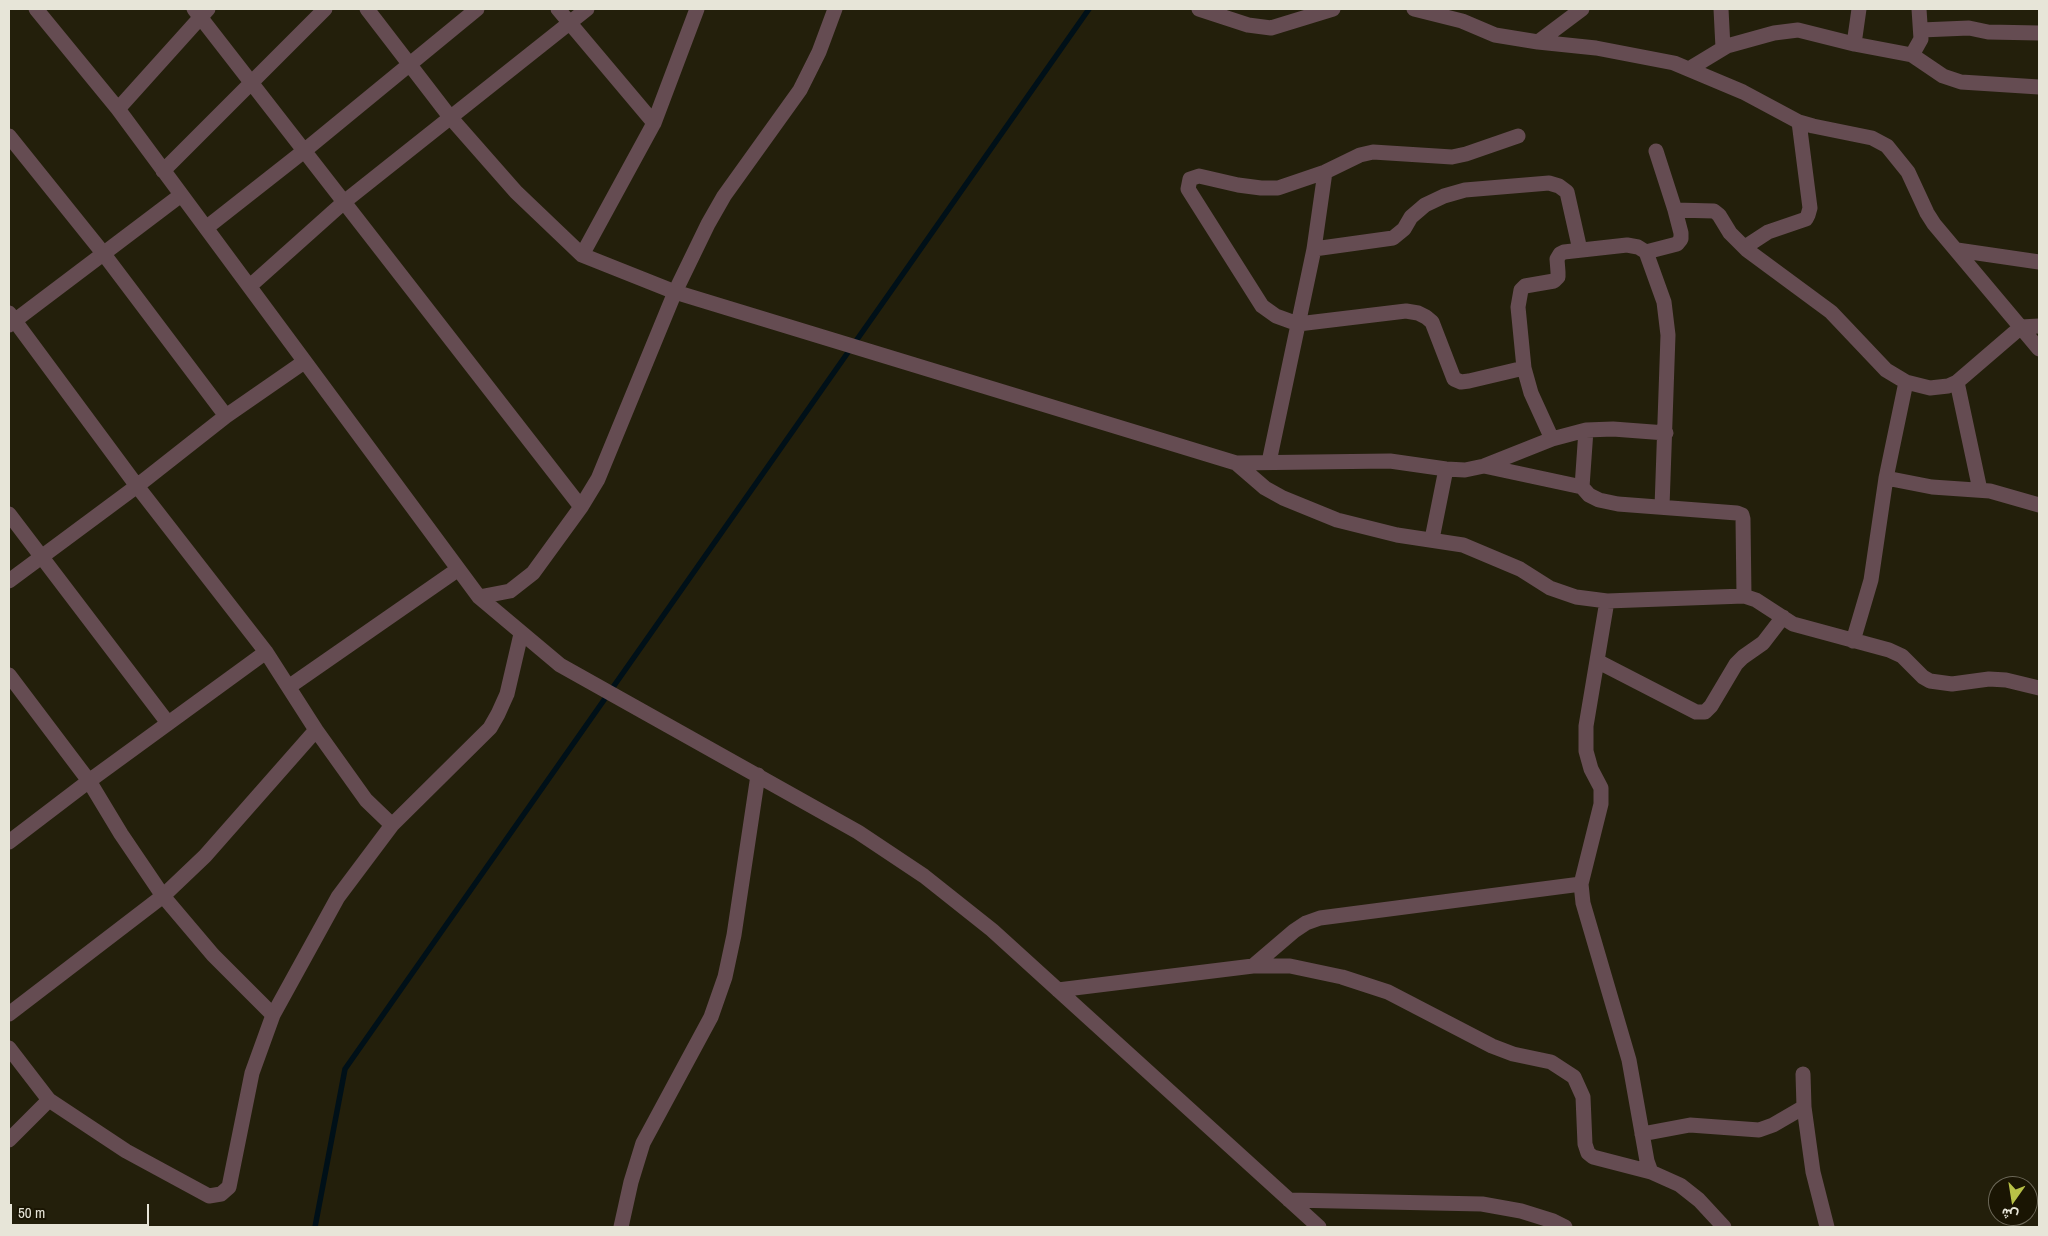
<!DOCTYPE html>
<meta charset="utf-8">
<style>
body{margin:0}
#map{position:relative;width:2048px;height:1236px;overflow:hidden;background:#231f0b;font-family:"Archivo Narrow",Vazirmatn,sans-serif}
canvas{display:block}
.frame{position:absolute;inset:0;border:10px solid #e7e5d8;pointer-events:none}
.north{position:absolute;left:1988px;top:1176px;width:50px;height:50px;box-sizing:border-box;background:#1a1503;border:1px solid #6c6858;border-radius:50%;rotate:193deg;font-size:14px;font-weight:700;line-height:20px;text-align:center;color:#e7e5d8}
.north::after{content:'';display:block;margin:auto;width:18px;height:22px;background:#b8c147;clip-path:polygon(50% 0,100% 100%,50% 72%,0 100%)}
.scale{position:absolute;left:10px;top:1204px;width:139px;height:22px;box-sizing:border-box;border:2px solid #e7e5d8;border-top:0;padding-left:6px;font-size:15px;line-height:18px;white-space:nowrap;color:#e7e5d8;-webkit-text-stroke:4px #1a1503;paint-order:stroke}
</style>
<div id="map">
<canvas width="2048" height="1236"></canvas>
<div class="frame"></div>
<div class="north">ش</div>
<div class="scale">50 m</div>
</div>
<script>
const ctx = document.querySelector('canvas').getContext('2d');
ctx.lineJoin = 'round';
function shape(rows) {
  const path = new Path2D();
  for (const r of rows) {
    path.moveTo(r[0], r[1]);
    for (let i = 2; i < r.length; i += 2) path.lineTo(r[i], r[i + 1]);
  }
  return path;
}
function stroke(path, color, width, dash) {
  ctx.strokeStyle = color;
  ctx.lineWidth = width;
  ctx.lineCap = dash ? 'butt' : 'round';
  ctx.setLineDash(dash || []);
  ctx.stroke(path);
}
const stream = shape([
 [315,1227,345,1069,1089,9]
]);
const minor = shape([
 [36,9,118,109,479,597,560,665,858,832,924,876,992,930,1319,1227],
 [194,9,581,507],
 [367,9,450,117,516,192,582,255,675,292,1236,463,1390,461,1446,469,1465,470,1484,466,1552,439,1586,430,1613,429,1666,433],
 [558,9,654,123],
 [1199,9,1248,25,1271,28,1333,9],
 [1414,9,1462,21,1495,35,1538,42,1596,48,1674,63,1743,92,1799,122,1813,126,1872,138,1887,146,1908,172,1927,213,1934,224,2039,349],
 [1721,9,1723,48],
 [1921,30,1969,28,1988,32,2039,33],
 [1538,42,1582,9],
 [1854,44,1859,9],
 [1912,55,1921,39,1919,9],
 [1689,69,1727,46,1774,33,1798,30,1854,44,1912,55,1943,76,1961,82,2039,87],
 [118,109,208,9],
 [9,136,103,253,226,416],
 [1518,136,1466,154,1452,157,1373,152,1360,155,1325,172,1278,188,1261,188,1238,185,1199,176,1190,179,1188,189,1262,306,1276,316,1298,324,1406,311,1418,313,1426,317,1432,322,1454,379,1461,382,1469,381,1524,368],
 [163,171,325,9],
 [1675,210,1714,211,1719,215,1730,233,1747,250,1831,312,1886,370,1906,382,1930,388,1948,386,1957,382,2021,327,2039,326],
 [206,228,304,151,477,9],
 [1745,247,1768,232,1806,219,1808,215,1810,208,1799,122],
 [1314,249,1393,238,1404,229,1411,217,1425,205,1444,196,1465,190,1549,183,1559,186,1567,192,1580,250],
 [1957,250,2039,262],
 [1646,252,1677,244,1681,239,1681,233,1675,210,1656,151],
 [582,255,654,123,697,9],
 [250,286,344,202,587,9],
 [9,313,137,486,266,652,316,730,366,800,392,825],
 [9,325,181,195],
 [1957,382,1980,490],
 [1552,439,1531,393,1524,368,1518,307,1521,290,1525,286,1554,281,1558,277,1558,272,1557,259,1560,254,1564,252,1627,245,1638,247,1646,252,1664,302,1668,335,1662,507],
 [1269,462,1314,249,1325,172],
 [1236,463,1265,488,1283,498,1337,520,1397,535,1463,545,1520,569,1550,588,1576,597,1607,601,1744,596,1756,600,1793,624,1889,650,1902,656,1923,677,1930,681,1952,684,1989,679,2006,680,2039,688],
 [1484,466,1582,487,1589,495,1599,500,1618,504,1737,513,1742,515,1743,519,1744,596],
 [1886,478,1932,487,1990,491,2039,505],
 [1582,487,1586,430],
 [9,514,168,723],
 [1432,539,1446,469],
 [9,581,137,486,226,416,304,362],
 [479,597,510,591,533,573,581,507,598,479,675,292,708,224,724,196,800,90,819,52,835,9],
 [1607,601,1586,726,1586,751,1591,769,1601,788,1601,804,1581,884,1583,903,1629,1060,1647,1161,1651,1172],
 [1853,641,1871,580,1886,478,1906,382],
 [1597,661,1696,712,1705,712,1711,706,1736,664,1743,657,1763,643,1783,617],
 [9,675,89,781,121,834,163,896,9,1014],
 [290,686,457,570],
 [9,842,89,781,266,652],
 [1253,966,1294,931,1306,923,1320,918,1581,884],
 [1058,990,1253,966,1290,966,1342,977,1388,992,1492,1046,1513,1054,1551,1062,1574,1077,1583,1097,1585,1144,1588,1153,1593,1157,1651,1172,1680,1185,1699,1200,1724,1227],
 [273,1015,213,955,163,896,205,856,316,730],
 [9,1048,49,1100,126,1151,209,1196,221,1194,229,1187,252,1073,273,1015,338,897,392,825,490,728,498,714,507,694,521,634],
 [1803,1074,1804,1107,1813,1172,1827,1227],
 [1642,1134,1690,1125,1759,1130,1773,1125,1804,1107],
 [9,1140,49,1100],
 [1289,1200,1482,1204,1521,1211,1553,1221,1565,1227],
 [621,1227,631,1182,643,1143,711,1017,725,977,734,935,758,775]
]);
stroke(stream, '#001018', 5.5);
stroke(minor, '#654c52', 15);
</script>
